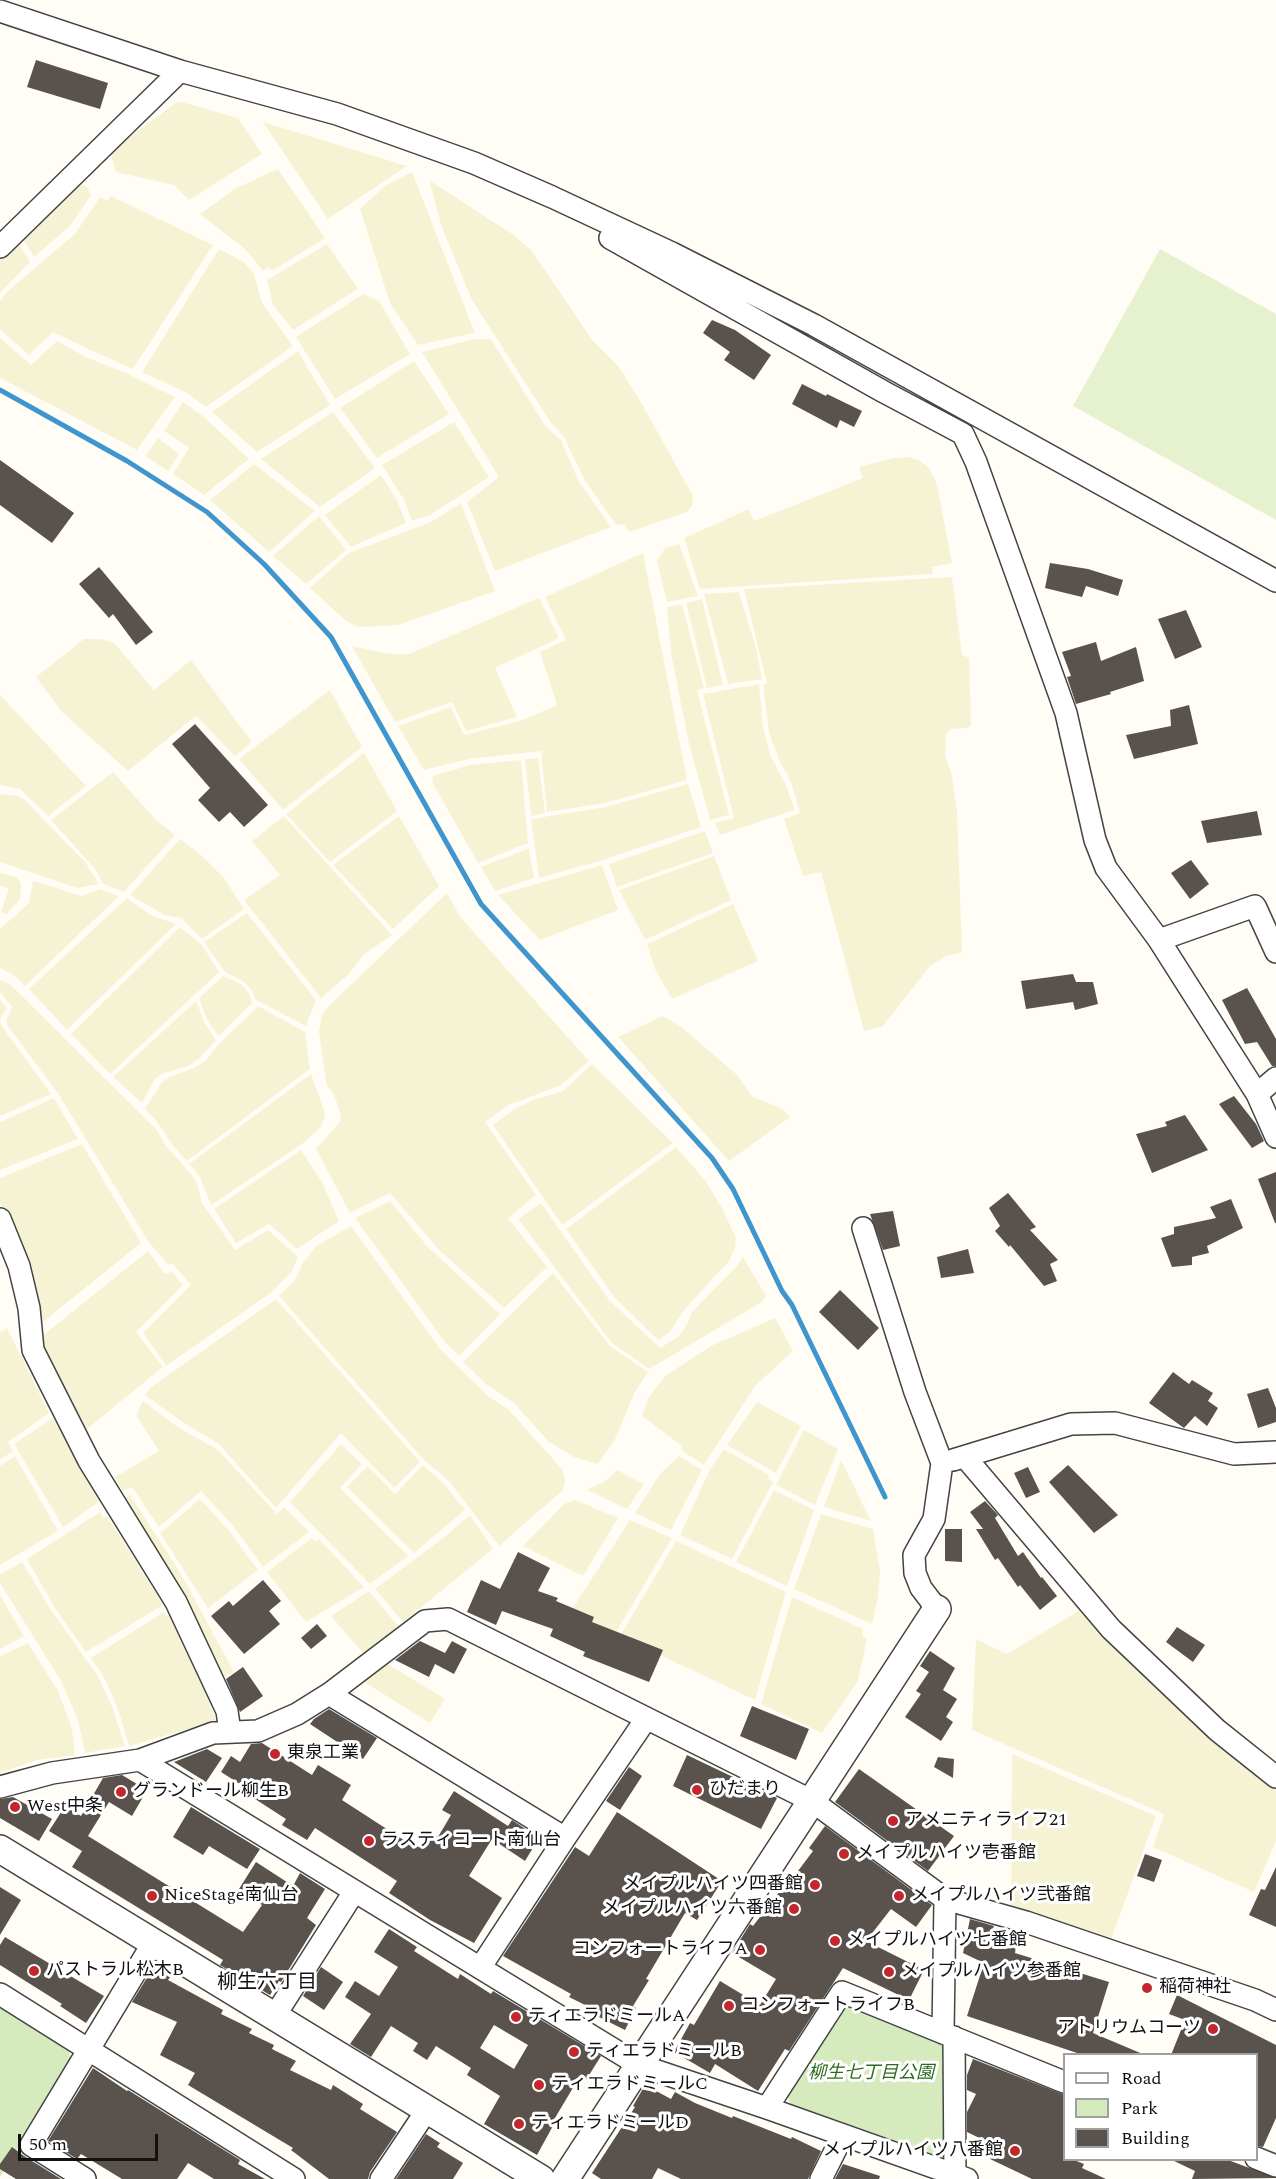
<!DOCTYPE html>
<meta charset="utf-8">
<style>
body{margin:0}
#map{position:relative;width:1276px;height:2179px;overflow:hidden;background:#fffdf5;font-family:Spectral,serif}
canvas{display:block}
.legend{position:absolute;left:1063px;top:2053px;width:195px;height:108px;box-sizing:border-box;background:#fff;border:2px solid #a0a0a0;margin:0;padding:8px 10px;list-style:none;font-size:18px;color:#111}
.legend li{display:flex;align-items:center;gap:12px;height:30px}
.legend b{width:30px;border:2px solid #a0a0a0}
.scale{position:absolute;left:18px;top:2134px;width:140px;height:27px;box-sizing:border-box;border:3px solid #111;border-top:0;padding-left:8px;font-size:18px;line-height:21px;white-space:nowrap;color:#111;-webkit-text-stroke:4px #fff;paint-order:stroke}
</style>
<div id="map">
<canvas width="1276" height="2179"></canvas>
<ul class="legend">
<li><b style="height:8px;background:#fff"></b>Road</li>
<li><b style="height:16px;background:#d5ebbd"></b>Park</li>
<li><b style="height:16px;background:#5a524d"></b>Building</li>
</ul>
<div class="scale">50 m</div>
</div>
<script>
const ctx = document.querySelector('canvas').getContext('2d');
ctx.lineJoin = 'round';
function fillPath(path, color) {
  ctx.fillStyle = color;
  ctx.fill(path, 'evenodd');
}
function shape(rows) {
  const path = new Path2D();
  for (const r of rows) {
    path.moveTo(r[0], r[1]);
    for (let i = 2; i < r.length; i += 2) path.lineTo(r[i], r[i + 1]);
  }
  return path;
}
function stroke(path, color, width, dash) {
  ctx.strokeStyle = color;
  ctx.lineWidth = width;
  ctx.lineCap = dash ? 'butt' : 'round';
  ctx.setLineDash(dash || []);
  ctx.stroke(path);
}
function drawText(font, color, halo, rows, align = 'center') {
  ctx.font = font + ' Spectral,"Noto Sans JP",serif';
  ctx.lineWidth = 6;
  ctx.setLineDash([]);
  ctx.textBaseline = 'middle';
  ctx.strokeStyle = halo;
  ctx.fillStyle = color;
  for (const [text, x, y, turn = 0] of rows) {
    ctx.save();
    ctx.translate(x, y);
    ctx.rotate((+turn || 0) * Math.PI / 180);
    ctx.textAlign = isNaN(turn) ? turn : align;
    if (halo) ctx.strokeText(text, 0, 0);
    ctx.fillText(text, 0, 0);
    ctx.restore();
  }
}
const farmland = shape([
 [178,101,238,118,262,154,189,200,174,185,116,172,110,152],
 [263,122,407,166,328,219],
 [278,169,325,238,272,271,269,267,263,271,245,249,200,214,236,188],
 [412,172,475,333,418,345,390,303,360,209,386,185],
 [429,180,515,236,532,251,593,341,619,367,641,402,693,496,692,506,687,512,629,532,624,524,616,525,584,479,564,437,551,423,472,300,442,228],
 [79,183,87,187,91,195,71,225,34,257,23,240],
 [111,196,213,245,133,369,88,349,53,332,29,355,0,330,0,301,8,291,75,234,100,197,107,201],
 [19,243,30,262,0,293,0,260],
 [327,244,358,289,293,330,273,305,267,280],
 [219,249,244,262,254,274,262,303,293,346,206,407,185,392,142,372],
 [363,294,379,301,410,354,335,399,296,337],
 [0,338,31,365,57,341,88,358,126,373,175,397,137,450,0,378],
 [475,339,491,339,546,427,561,440,579,482,611,527,495,571,467,502,499,477,422,352],
 [298,351,330,405,257,452,212,412],
 [414,361,449,414,377,458,340,408],
 [183,402,204,417,249,459,204,495,173,474,189,448,164,431],
 [333,412,375,468,320,507,261,459],
 [454,422,489,477,430,515,412,521,404,500,382,465],
 [158,438,179,454,168,471,145,456],
 [909,457,920,461,928,467,934,477,938,489,952,563,932,567,933,574,700,589,684,538,749,509,754,521,863,478,859,467,893,458],
 [254,464,315,511,269,552,210,500],
 [381,475,397,500,406,523,351,547,325,515],
 [461,503,495,591,398,625,359,627,346,621,310,588,349,553,431,522],
 [319,516,346,550,306,584,273,556],
 [679,544,698,596,667,602,657,561,665,548],
 [643,553,687,780,605,803,547,812,541,751,469,759,424,770,398,726,451,707,464,735,520,721,557,705,540,652,566,640,545,597],
 [952,577,962,655,969,658,971,724,968,728,951,729,946,734,945,756,952,775,957,810,962,952,946,956,930,966,882,1027,864,1031,821,872,803,876,784,819,800,813,791,782,779,760,769,733,763,685,767,684,744,589],
 [739,592,756,648,762,679,728,684,704,594],
 [539,598,559,638,495,668,517,717,466,731,452,702,395,722,352,646,389,654,409,654],
 [702,599,723,685,707,688,686,603],
 [682,604,704,688,697,690,729,815,710,820,688,740,671,653,667,607],
 [84,639,101,639,115,644,154,690,191,660,252,742,235,756,196,716,128,771,62,712,36,677],
 [759,684,763,727,771,757,786,785,795,810,720,835,715,823,734,818,703,694],
 [330,690,362,747,283,810,239,759],
 [0,695,86,786,48,816,20,789,0,785],
 [364,753,397,811,330,862,286,814],
 [538,758,545,813,531,816,525,759],
 [521,760,528,843,478,863,432,782,433,776,470,765],
 [113,772,156,820,175,835,124,892,103,884,96,870,51,820],
 [688,784,701,827,603,860,539,878,531,819,605,807],
 [0,794,18,796,25,800,85,862,99,884,77,888,0,862],
 [284,816,392,935,364,954,349,974,321,998,244,900,280,875,252,841],
 [399,816,439,886,393,929,333,865],
 [705,831,713,853,617,887,609,864],
 [180,839,201,855,223,877,244,909,202,939,181,918,164,915,130,895],
 [529,848,534,878,495,891,481,867],
 [714,856,731,900,645,940,619,890],
 [602,865,618,910,540,940,498,895],
 [0,873,17,877,21,884,20,899,6,915,1,911,9,888,0,886],
 [33,881,82,896,99,889,119,896,25,986,15,976,0,968,0,929,29,903],
 [447,893,461,918,589,1061,559,1086,509,1105,485,1122,536,1195,508,1218,547,1267,504,1308,440,1251,390,1193,350,1213,316,1149,340,1122,341,1116,335,1097,326,1083,319,1031,322,1014,335,1000],
 [127,898,151,915,176,924,67,1030,29,989],
 [733,904,758,961,672,999,655,969,647,944],
 [247,913,316,1000,306,1026,256,1000,252,991,243,981,225,972,204,942],
 [180,927,202,945,219,972,110,1074,71,1034],
 [223,976,241,984,249,993,252,1003,219,1036,207,1020,199,998],
 [0,980,11,985,156,1129,166,1146,192,1175,197,1183,202,1203,235,1250,268,1230,298,1257,292,1271,272,1292,166,1366,143,1333,191,1285,172,1263,168,1265,148,1241,59,1095,7,1025,7,1018,12,1007,0,992],
 [0,1000,7,1008,0,1019,1,1025,51,1094,0,1116],
 [196,1001,204,1022,216,1040,200,1058,188,1066,161,1074,155,1079,142,1103,113,1077],
 [258,1006,305,1032,310,1069,187,1161,174,1147,155,1119,145,1109,162,1082,170,1077,194,1068,205,1061,220,1043],
 [663,1016,681,1027,736,1074,753,1097,781,1108,790,1117,729,1161,618,1037],
 [592,1064,673,1143,562,1225,493,1125,513,1110,533,1100,563,1091],
 [311,1074,325,1113,324,1120,320,1128,302,1144,211,1205,200,1177,189,1164],
 [54,1098,78,1139,0,1170,0,1122],
 [82,1144,141,1243,39,1325,12,1227,0,1203,0,1178],
 [676,1147,705,1180,723,1210,736,1238,735,1248,729,1261,684,1310,670,1332,658,1340,614,1297,566,1229],
 [301,1150,322,1182,339,1221,297,1249,269,1224,236,1243,214,1209],
 [390,1201,427,1246,500,1314,459,1356,444,1341,355,1218],
 [541,1203,609,1300,660,1348,678,1337,686,1326,692,1312,736,1267,743,1257,766,1296,762,1302,649,1369,611,1342,518,1219],
 [351,1226,441,1350,489,1397,508,1409,562,1469,565,1481,563,1490,499,1546,448,1480,425,1461,279,1296,295,1280,303,1263,316,1246],
 [148,1251,165,1274,172,1272,183,1285,136,1332,163,1367,82,1433,36,1341],
 [553,1273,610,1346,648,1372,635,1392,615,1439,598,1464,574,1457,549,1442,513,1402,487,1385,463,1362],
 [276,1299,420,1462,394,1488,341,1433,276,1508,219,1444,185,1424,145,1395,150,1388],
 [775,1318,793,1351,755,1386,704,1465,681,1450,682,1446,642,1416,648,1398,665,1376,711,1346],
 [7,1328,49,1413,8,1442,13,1451,0,1460,0,1332],
 [143,1401,182,1430,217,1449,277,1514,284,1507,309,1532,263,1567,234,1527,201,1491,159,1527,132,1487,123,1491,115,1477,159,1451,136,1415],
 [757,1402,801,1426,776,1473,727,1445],
 [53,1418,99,1502,63,1527,14,1444],
 [804,1430,838,1449,815,1505,776,1485],
 [341,1444,362,1464,340,1488,408,1556,370,1584,290,1502],
 [724,1449,769,1475,768,1479,773,1482,732,1559,680,1535,709,1471],
 [15,1456,58,1531,0,1565,0,1466],
 [679,1456,702,1470,671,1530,635,1513,660,1474],
 [841,1460,871,1521,824,1507],
 [423,1465,445,1485,465,1510,414,1553,347,1487,368,1466,395,1494],
 [617,1470,644,1484,627,1509,587,1490,607,1480],
 [774,1490,814,1510,787,1586,736,1562],
 [130,1495,180,1572,234,1672,217,1681,118,1503],
 [200,1499,230,1532,258,1570,208,1608,160,1533],
 [575,1500,618,1518,583,1576,523,1546,564,1504],
 [100,1512,103,1518,107,1516,163,1605,86,1652,56,1610,27,1559],
 [821,1514,873,1529,880,1571,878,1597,872,1624,794,1589],
 [470,1515,493,1549,403,1622,375,1589,443,1538],
 [630,1520,672,1538,615,1634,570,1612],
 [312,1538,315,1541,319,1539,364,1587,306,1622,267,1572],
 [676,1541,786,1592,755,1700,620,1636],
 [22,1562,51,1610,98,1676,113,1709,125,1746,85,1753,78,1720,61,1681,0,1583,0,1574],
 [369,1591,400,1628,364,1654,331,1616],
 [0,1595,24,1636,0,1649],
 [792,1597,863,1629,862,1636,867,1639,858,1681,822,1733,761,1704],
 [1082,1609,1149,1680,1222,1747,1276,1789,1276,1841,1254,1892,1153,1847,1164,1814,972,1730,976,1639,1007,1654],
 [164,1612,166,1616,170,1615,195,1663,216,1721,129,1746,119,1712,106,1681,91,1658],
 [28,1643,58,1691,72,1728,75,1755,37,1760,0,1773,0,1656],
 [385,1662,445,1699,430,1723,361,1680],
 [1012,1754,1156,1816,1109,1945,1011,1911]
]);
const green = shape([
 [848,2002,948,2044,947,2159,792,2108,787,2095],
 [0,2006,68,2048,71,2060,0,2177]
]);
const pitch = shape([
 [1160,249,1276,314,1276,520,1073,406]
]);
const stream = shape([
 [0,390,127,461,207,512,264,564,331,637,481,904,712,1158,733,1189,782,1291,792,1305,885,1497]
]);
const building = shape([
 [36,60,108,83,100,109,27,87],
 [712,320,735,330,771,355,754,380,724,360,730,352,703,333],
 [802,384,826,396,827,394,862,411,854,427,840,420,837,428,792,404],
 [0,460,74,513,52,543,0,505],
 [1050,563,1088,569,1123,580,1118,596,1086,586,1082,597,1045,588],
 [99,567,153,632,136,645,113,614,109,618,79,584],
 [1186,610,1202,647,1175,659,1158,619],
 [1096,642,1101,661,1136,647,1144,681,1110,692,1111,694,1076,704,1067,677,1071,676,1062,652],
 [1189,705,1198,744,1134,759,1126,735,1171,726,1170,710],
 [195,724,268,805,244,827,230,812,219,822,198,800,210,788,172,744],
 [1257,811,1262,835,1207,843,1201,821],
 [1191,860,1209,884,1190,899,1171,873],
 [1073,974,1076,982,1093,982,1098,1004,1075,1010,1073,1002,1026,1009,1021,981],
 [1247,988,1276,1039,1276,1066,1272,1066,1257,1042,1245,1044,1222,1000],
 [1234,1096,1256,1124,1264,1141,1252,1148,1219,1104],
 [1185,1115,1208,1150,1152,1173,1136,1134,1167,1126,1165,1122],
 [1276,1172,1276,1223,1275,1223,1258,1179],
 [1008,1193,1036,1227,1030,1230,1058,1260,1050,1264,1057,1281,1044,1286,1010,1245,1009,1247,995,1231,1000,1226,989,1208],
 [1231,1199,1243,1228,1207,1246,1209,1253,1192,1257,1192,1265,1172,1267,1161,1238,1174,1234,1174,1227,1216,1218,1210,1207],
 [893,1211,900,1246,883,1250,870,1214],
 [968,1249,974,1273,941,1278,937,1257],
 [840,1290,879,1328,858,1350,819,1312],
 [1173,1372,1189,1384,1192,1380,1213,1393,1208,1401,1218,1408,1207,1426,1195,1416,1184,1428,1149,1403],
 [1268,1388,1276,1408,1276,1422,1258,1428,1247,1394],
 [1068,1465,1118,1515,1094,1533,1049,1482],
 [1028,1467,1040,1492,1026,1498,1014,1473],
 [985,1501,998,1515,995,1518,1018,1556,1023,1552,1041,1578,1042,1577,1057,1596,1040,1610,1020,1585,1018,1587,998,1558,995,1560,976,1529,983,1529,970,1512],
 [945,1529,962,1529,962,1562,945,1561],
 [518,1552,550,1568,538,1591,558,1598,556,1601,594,1617,592,1622,663,1650,649,1682,583,1656,585,1652,550,1636,553,1629,502,1611,496,1625,467,1612,481,1580,500,1589],
 [263,1580,281,1601,269,1611,280,1624,244,1654,211,1616,229,1601,233,1606],
 [317,1624,327,1636,311,1649,301,1638],
 [1177,1627,1205,1645,1193,1662,1166,1642],
 [420,1641,445,1653,452,1641,467,1649,454,1674,435,1664,429,1677,395,1660],
 [930,1651,955,1668,943,1690,957,1699,946,1717,953,1722,941,1741,905,1717,921,1694,916,1691,929,1672,920,1666],
 [243,1667,263,1696,240,1712,226,1679],
 [752,1706,809,1729,796,1760,740,1736],
 [329,1709,377,1738,363,1759,310,1724,314,1719],
 [262,1743,312,1775,318,1765,351,1785,342,1800,416,1848,417,1846,419,1847,428,1832,438,1837,451,1815,442,1810,454,1791,508,1826,512,1820,539,1838,525,1861,492,1839,469,1876,502,1898,474,1943,430,1920,389,1893,397,1881,315,1828,307,1840,282,1825,286,1819,252,1797,254,1793,221,1772,231,1756,240,1762,251,1744],
 [207,1749,222,1758,206,1782,174,1762],
 [687,1755,777,1798,761,1829,673,1786],
 [938,1757,954,1759,953,1778,934,1767],
 [629,1767,642,1776,620,1810,606,1801],
 [859,1769,954,1836,928,1871,835,1802],
 [122,1775,147,1790,132,1816,109,1802,88,1836,243,1932,262,1905,239,1889,256,1862,293,1886,300,1873,325,1889,307,1918,316,1925,281,1982,279,1981,270,1995,220,1965,223,1960,72,1867,82,1851,49,1831,65,1806,81,1816,103,1778],
 [13,1797,52,1819,39,1841,0,1818,0,1799],
 [191,1807,260,1849,247,1869,209,1846,203,1855,173,1837],
 [617,1812,722,1881,697,1920,685,1913,646,1979,649,1980,633,2006,636,2008,625,2030,599,2017,601,2013,569,1997,571,1994,503,1956,575,1847,589,1856],
 [825,1826,932,1905,916,1927,891,1909,866,1941,924,1970,909,2000,843,1968,789,2051,785,2049,758,2091,715,2064,710,2073,674,2052,690,2023,694,2025,720,1981,760,2005,776,1979,732,1953,750,1924,753,1926,784,1886,786,1887,813,1851,809,1848],
 [1145,1854,1162,1860,1154,1882,1137,1876],
 [1276,1867,1276,1927,1249,1915,1261,1889,1265,1890],
 [0,1887,21,1900,0,1935],
 [970,1919,994,1926,988,1939,1016,1945,1015,1953,1109,1982,1093,2033,1145,2055,1083,2055,967,2016,984,1963,963,1953],
 [389,1929,417,1947,414,1951,458,1979,460,1974,491,1994,493,1991,601,2056,586,2080,580,2076,552,2123,554,2124,537,2155,484,2124,500,2096,467,2075,471,2068,436,2046,427,2060,413,2051,418,2043,391,2026,371,2057,350,2044,371,2014,345,1997,355,1981,379,1996,398,1967,374,1952],
 [494,2025,528,2045,514,2069,480,2048],
 [5,1937,104,1996,86,2023,60,2006,62,2004,0,1965,0,1945],
 [156,1963,173,1973,168,1980,223,2010,221,2014,252,2029,249,2033,274,2045,272,2049,296,2061,290,2070,331,2090,333,2085,363,2104,360,2109,397,2132,370,2172,368,2179,329,2179,291,2150,293,2148,188,2085,195,2073,160,2055,177,2022,132,2002],
 [321,1967,343,1982,324,2010,303,1996],
 [1177,1995,1276,2045,1276,2118,1263,2147,1257,2146,1257,2055,1171,2055,1185,2020,1169,2014],
 [973,2059,1065,2095,1065,2160,1074,2160,1084,2164,1082,2168,1106,2179,1032,2179,990,2159,996,2146,967,2132,967,2112,976,2094,967,2090,967,2075],
 [93,2068,127,2091,128,2090,240,2160,238,2164,265,2179,214,2179,188,2163,177,2179,122,2179,81,2154,77,2159,48,2141],
 [645,2085,671,2099,675,2092,695,2103,732,2118,733,2116,791,2139,792,2137,821,2151,808,2179,681,2179,658,2168,652,2179,601,2179,592,2173,635,2107,633,2106],
 [426,2134,440,2143,437,2147,463,2163,453,2179,396,2179],
 [12,2147,24,2156,61,2179,16,2179,0,2169,0,2164],
 [1172,2160,1228,2160,1276,2178,1192,2179,1195,2171],
 [843,2164,880,2176,879,2179,835,2179]
]);
const minor = shape([
 [0,11,180,71,337,114,474,163,552,197,672,253,814,325,1276,581],
 [610,238,884,392,963,434,976,462,1066,713,1095,840,1106,868,1159,940,1257,1094,1276,1137],
 [0,247,180,71],
 [1159,940,1255,906,1276,952],
 [1257,1094,1276,1078],
 [0,1219,19,1266,29,1308,33,1350,89,1461,176,1602,227,1711,230,1732],
 [863,1228,915,1392,942,1463,934,1519,914,1555,915,1573,921,1588,937,1609],
 [965,1457,1111,1629,1217,1730,1276,1777],
 [953,1460,1071,1424,1115,1423,1234,1454,1276,1452],
 [329,1694,565,1838],
 [140,1760,639,2065,767,2108,967,2179],
 [0,1787,52,1773,140,1760,213,1733,258,1731,297,1714,329,1694,425,1621,448,1619,812,1801,945,1899,1026,1922,1255,2000,1276,2010],
 [480,1968,565,1838,646,1719],
 [0,1994,294,2179],
 [274,2017,354,1892],
 [943,2033,945,1899],
 [954,2037,955,2179],
 [767,2108,842,1992,1064,2082],
 [1256,2158,1276,2166],
 [85,2179,31,2145,153,1943],
 [381,2179,427,2110],
 [821,2179,843,2135]
]);
const tertiary = shape([
 [0,1849,541,2179],
 [565,2179,937,1609]
]);
const markers = [
 [275,1754,6,"#c4262e"],
 [697,1790,6,"#c4262e"],
 [121,1792,6,"#c4262e"],
 [15,1807,6,"#c4262e"],
 [893,1821,6,"#c4262e"],
 [369,1841,6,"#c4262e"],
 [844,1854,6,"#c4262e"],
 [815,1885,6,"#c4262e"],
 [152,1896,6,"#c4262e"],
 [899,1896,6,"#c4262e"],
 [794,1909,6,"#c4262e"],
 [835,1941,6,"#c4262e"],
 [760,1950,6,"#c4262e"],
 [34,1971,6,"#c4262e"],
 [889,1972,6,"#c4262e"],
 [1147,1988,6,"#c4262e"],
 [729,2006,6,"#c4262e"],
 [516,2017,6,"#c4262e"],
 [1213,2029,6,"#c4262e"],
 [574,2052,6,"#c4262e"],
 [539,2085,6,"#c4262e"],
 [519,2124,6,"#c4262e"],
 [1015,2151,6,"#c4262e"]
];
const poiNames = [
 ["東泉工業",287,1754],
 ["ひだまり",709,1790],
 ["グランドール柳生B",133,1792],
 ["West中条",27,1807],
 ["アメニティライフ21",905,1821],
 ["ラスティコート南仙台",381,1841],
 ["メイプルハイツ壱番館",856,1854],
 ["メイプルハイツ四番館",803,1885,"right"],
 ["NiceStage南仙台",164,1896],
 ["メイプルハイツ弐番館",911,1896],
 ["メイプルハイツ六番館",782,1909,"right"],
 ["メイプルハイツ七番館",847,1941],
 ["コンフォートライフA",748,1950,"right"],
 ["パストラル松木B",46,1971],
 ["メイプルハイツ参番館",901,1972],
 ["稲荷神社",1159,1988],
 ["コンフォートライフB",741,2006],
 ["ティエラドミールA",528,2017],
 ["アトリウムコーツ",1201,2029,"right"],
 ["ティエラドミールB",586,2052],
 ["ティエラドミールC",551,2085],
 ["ティエラドミールD",531,2124],
 ["メイプルハイツ八番館",1003,2151,"right"]
];
const parkNames = [
 ["柳生七丁目公園",871,2074]
];
const neighbourhoodNames = [
 ["柳生六丁目",267,1984]
];
fillPath(farmland, '#f6f3d4');
fillPath(green, '#d5ebbd');
fillPath(pitch, '#e6f2cf');
stroke(stream, '#3f96cf', 5);
fillPath(building, '#5a524d');
stroke(minor, '#444', 24);
stroke(tertiary, '#444', 30);
stroke(minor, '#fff', 21);
stroke(tertiary, '#fff', 27);
for (const [x, y, r, color] of markers) {
  const dot = new Path2D();
  dot.arc(x, y, r, 0, 2 * Math.PI);
  ctx.fillStyle = color;
  ctx.fill(dot);
  stroke(dot, '#fff', 2);
}
drawText('18px', '#111', '#fff', poiNames, 'left');
drawText('italic 18px', '#2f6b1f', '#fff', parkNames);
drawText('20px', '#111', '#fff', neighbourhoodNames);
</script>
